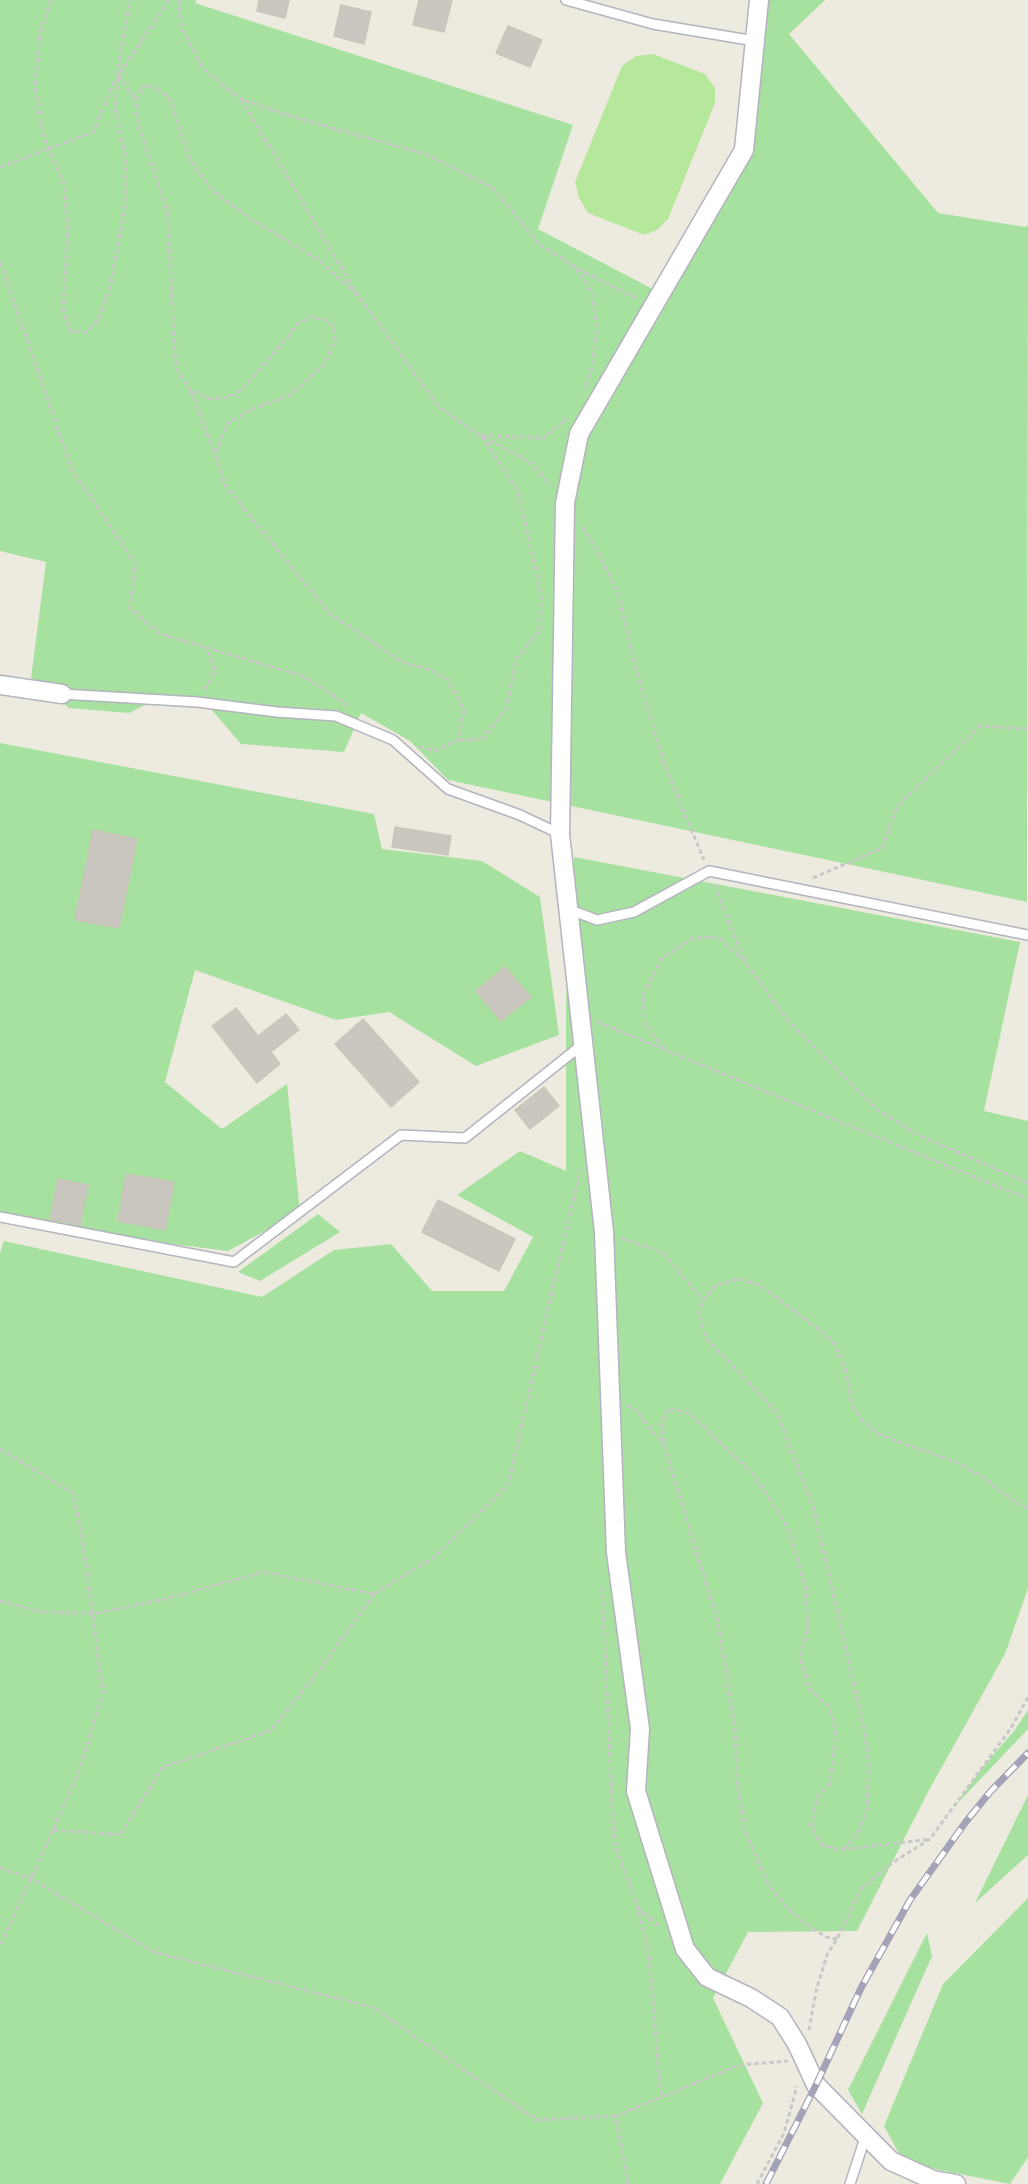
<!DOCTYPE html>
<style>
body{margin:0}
canvas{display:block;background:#edebe0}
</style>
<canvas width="1028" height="2184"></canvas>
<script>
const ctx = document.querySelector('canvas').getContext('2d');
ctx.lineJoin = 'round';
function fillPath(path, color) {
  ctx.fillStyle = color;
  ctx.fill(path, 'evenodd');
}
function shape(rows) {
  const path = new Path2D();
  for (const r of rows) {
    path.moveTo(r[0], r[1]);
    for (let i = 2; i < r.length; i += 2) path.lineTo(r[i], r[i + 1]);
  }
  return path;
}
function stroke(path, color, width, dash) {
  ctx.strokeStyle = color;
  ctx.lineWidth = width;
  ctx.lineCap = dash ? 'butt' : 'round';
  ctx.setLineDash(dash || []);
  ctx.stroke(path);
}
const green = shape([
 [0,0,196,0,195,3,573,125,538,229,668,297,752,156,767,0,825,0,789,34,938,213,1025,227,1028,225,1027,902,448,780,410,741,361,713,344,752,241,744,210,708,158,698,129,713,69,708,31,678,46,562,0,551],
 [0,743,374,814,382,849,482,861,540,897,559,1035,476,1066,389,1012,336,1020,195,970,165,1082,222,1129,287,1084,300,1212,228,1251,117,1237,0,1214],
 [574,857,1020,942,984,1111,1028,1121,1028,1588,1005,1654,928,1792,857,1931,748,1932,713,1998,763,2103,720,2184,0,2184,0,1253,4,1241,262,1297,334,1250,391,1244,432,1291,504,1291,533,1237,457,1195,520,1151,566,1171,566,1001],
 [318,1214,340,1232,260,1281,238,1272],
 [1028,1710,1028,1729,955,1806,982,1768,1014,1731],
 [1028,1795,1028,1855,975,1903],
 [1028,1898,1028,2157,1010,2184,904,2163,884,2126,943,1984],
 [927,1933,932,1956,862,2114,848,2090]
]);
const pitch = shape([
 [653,54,705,74,715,88,715,103,668,219,657,230,644,235,588,213,579,198,575,182,622,66,636,56]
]);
const building = shape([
 [259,0,289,0,285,18,257,11,259,0],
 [419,0,452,0,444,32,413,25,419,0],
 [341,5,371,12,364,44,334,36,341,5],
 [508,26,542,40,530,67,496,53,508,26],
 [395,827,451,836,448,855,392,847,395,827],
 [93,830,137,839,119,928,75,920,93,830],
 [505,967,531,997,501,1021,476,991,505,967],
 [236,1008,258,1036,286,1014,299,1030,271,1052,280,1064,257,1083,212,1026,236,1008],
 [363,1019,419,1082,391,1107,335,1044,363,1019],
 [544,1087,559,1106,530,1129,515,1110,544,1087],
 [126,1174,174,1182,165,1230,118,1221,126,1174],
 [58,1179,88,1185,80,1225,50,1219,58,1179],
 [438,1200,515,1239,499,1271,422,1232,438,1200]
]);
const path = shape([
 [51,0,40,32,35,87,44,138,64,184,68,229,63,310,69,330,85,333,98,321,109,292,125,207,125,154,115,109,121,49,130,0],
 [179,0,181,27,203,69,241,99,290,116,425,154,493,188,539,244,576,268,638,299],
 [119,75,136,101],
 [241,99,357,294,439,407,481,436,530,462,551,486],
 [0,167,93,132,114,82,169,0],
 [0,262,72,470,135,563,130,608,160,634,303,676,349,706],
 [576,268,592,293,597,330,592,368,584,390],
 [357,294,317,259,254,221,215,193,191,162,169,97,155,88,144,86,136,101,138,123,168,214,174,347,177,370,190,389,210,399,229,397,243,389,300,322,312,317,326,320,334,327,335,340,325,364,290,395,248,411,227,424,215,455,225,485,329,613,402,662,430,670,448,680,464,709,458,740,435,751,420,747],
 [191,391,215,455],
 [482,436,544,438,567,418],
 [582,527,596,548,618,594,635,665,664,764,704,860],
 [204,690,215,671,207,648],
 [459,740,482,739,506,709,517,658,540,630,541,593,518,491,482,437],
 [813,878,882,848,897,807,980,726,1028,729],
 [715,885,745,962],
 [597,1022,663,1049],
 [1028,1183,918,1135,877,1109,788,1021,745,962,718,937,693,938,661,959,643,995,645,1024,665,1050,1028,1199],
 [621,1238,662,1252,703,1300],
 [627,1406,633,1407,663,1444],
 [0,1449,73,1493,82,1536,103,1693,78,1774,0,1946],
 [602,1587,614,1842,637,1906,649,1954,661,2098],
 [0,1601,42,1612,93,1614,165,1599,263,1572,374,1594,434,1557,508,1485,580,1170],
 [54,1830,120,1835,163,1767,270,1731,321,1668,374,1594],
 [843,1849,857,1836,867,1810,869,1764,864,1728,814,1510,777,1413,738,1371,707,1340,698,1313,703,1300,716,1285,739,1279,759,1285,822,1332,835,1345,845,1367,852,1402,860,1418,880,1435,955,1462,978,1474,1021,1506,1028,1508],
 [0,1868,30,1878,154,1952,372,2007,537,2120,616,2116],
 [638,1908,660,1927],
 [837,1939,826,1937,810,1927,790,1911,769,1886,745,1832,737,1782,735,1728,718,1622,664,1445,661,1423,669,1408,689,1413,753,1474,788,1528,805,1585,808,1629,800,1657,809,1689,830,1708,836,1730,830,1783,817,1798,811,1826,822,1845,841,1850,930,1839],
 [809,2030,816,1991,827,1955,837,1939,861,1889,892,1863,930,1839,1011,1728,1028,1697],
 [628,2184,616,2116,739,2065,788,2061],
 [757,2184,784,2133,797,2086]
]);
const lane = shape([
 [566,0,653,24,755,41],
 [62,694,197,702,277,712,336,716,393,740,448,789,520,815,560,834],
 [568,909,597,920,634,912,709,871,1028,935],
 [0,1217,234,1262,401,1135,465,1138,583,1044],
 [850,2184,866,2135]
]);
const street = shape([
 [759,0,744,150,579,434,565,503,560,834,604,1232,616,1552,640,1729,636,1791,685,1949,707,1977,751,1998,780,2017,797,2044,816,2085,891,2161,933,2180,956,2184],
 [0,685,62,694]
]);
const rail = shape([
 [766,2184,816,2085,861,1988,910,1900,965,1823,990,1792,1028,1753]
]);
fillPath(green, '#a7e19f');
fillPath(pitch, '#b6e89b');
fillPath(building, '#c9c7bf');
stroke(building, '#c9c7b9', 1.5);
stroke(lane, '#b4b3bf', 12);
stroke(street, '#b4b3bf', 21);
stroke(path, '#c8c8c8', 3, [4.5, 3]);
stroke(lane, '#fff', 9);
stroke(street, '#fff', 18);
stroke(rail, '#a4a2b6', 7);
stroke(rail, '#fff', 4.5, [14]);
</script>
